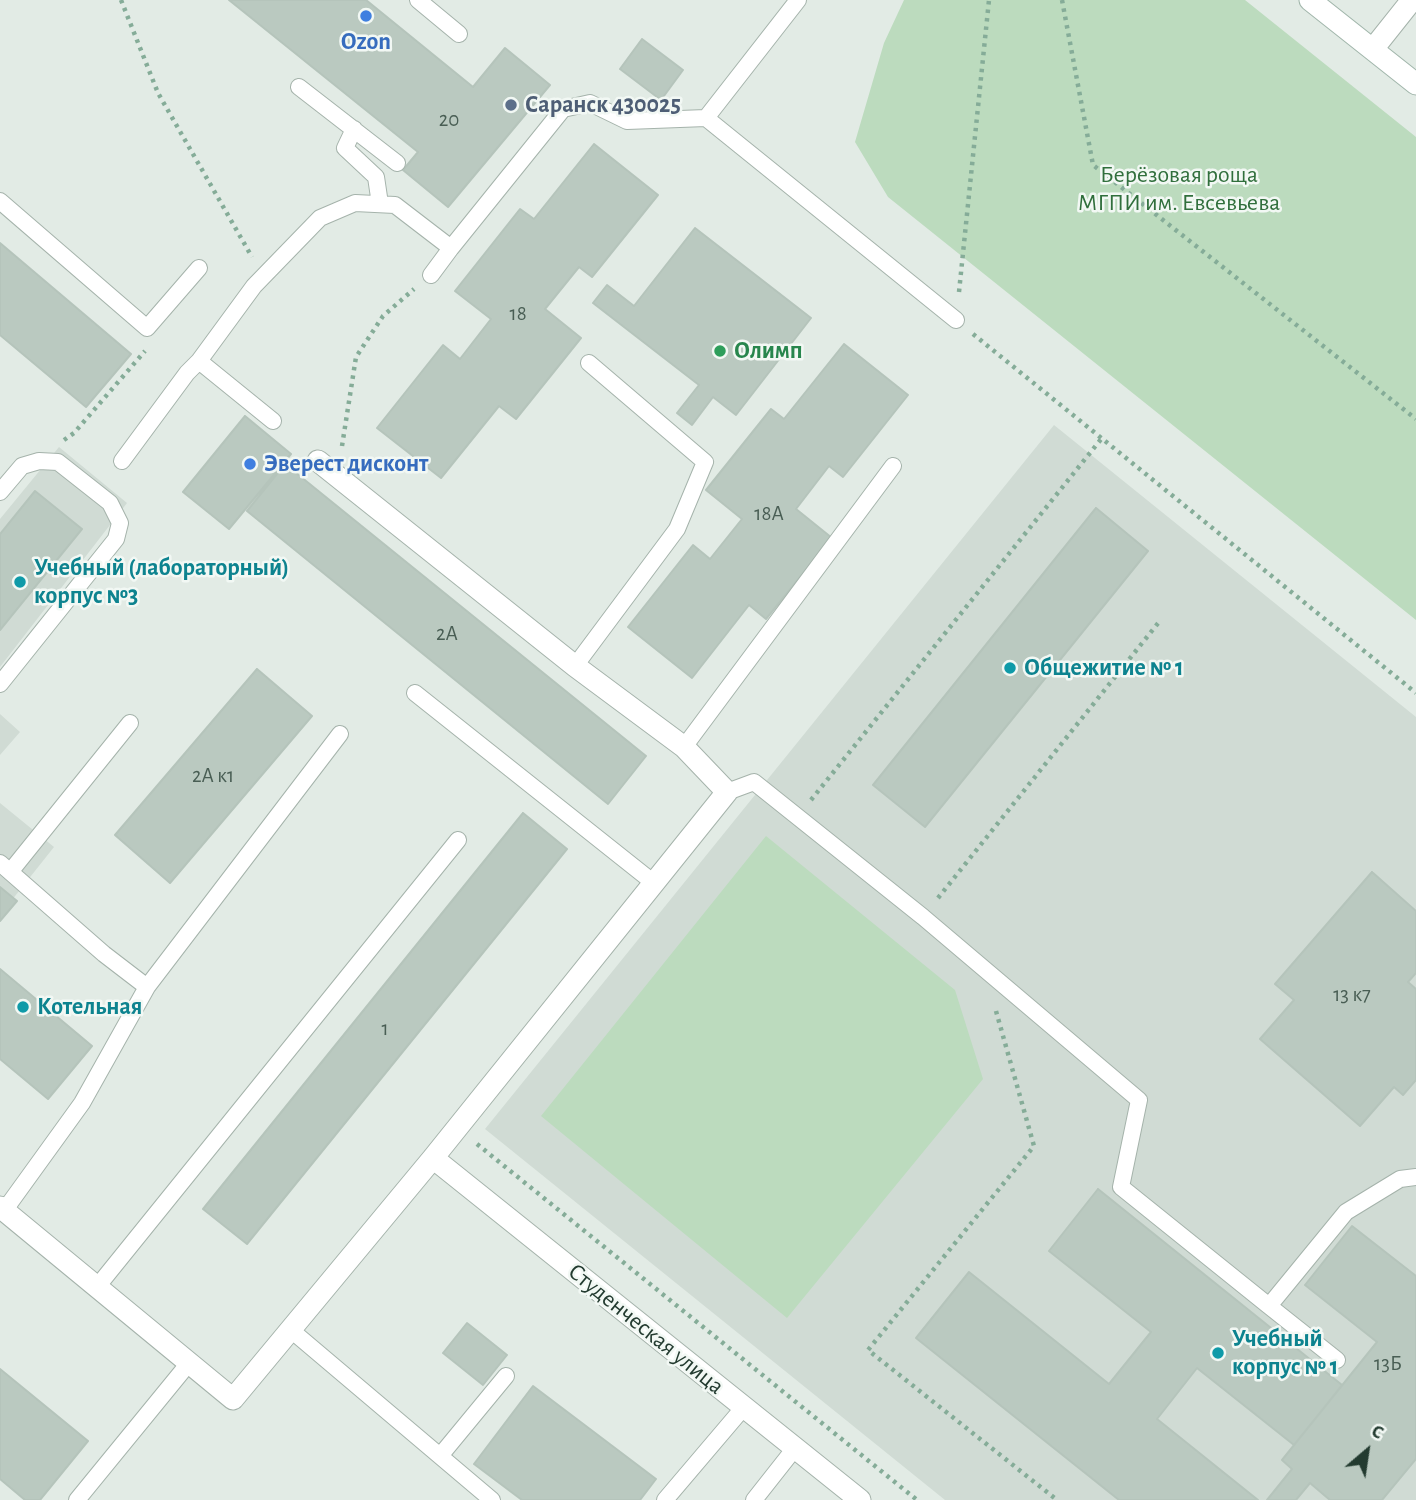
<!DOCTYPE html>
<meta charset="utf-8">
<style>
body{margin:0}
#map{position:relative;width:1416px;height:1500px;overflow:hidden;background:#e2ebe5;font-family:"Alegreya Sans",sans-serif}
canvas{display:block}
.north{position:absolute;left:1332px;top:1416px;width:70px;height:70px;-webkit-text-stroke:5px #f2f8f4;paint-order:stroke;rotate:29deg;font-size:19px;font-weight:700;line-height:28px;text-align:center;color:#233b30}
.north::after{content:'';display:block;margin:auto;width:24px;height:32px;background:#233b30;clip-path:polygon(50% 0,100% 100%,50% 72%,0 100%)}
</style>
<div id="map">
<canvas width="1416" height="1500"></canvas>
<div class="north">С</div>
</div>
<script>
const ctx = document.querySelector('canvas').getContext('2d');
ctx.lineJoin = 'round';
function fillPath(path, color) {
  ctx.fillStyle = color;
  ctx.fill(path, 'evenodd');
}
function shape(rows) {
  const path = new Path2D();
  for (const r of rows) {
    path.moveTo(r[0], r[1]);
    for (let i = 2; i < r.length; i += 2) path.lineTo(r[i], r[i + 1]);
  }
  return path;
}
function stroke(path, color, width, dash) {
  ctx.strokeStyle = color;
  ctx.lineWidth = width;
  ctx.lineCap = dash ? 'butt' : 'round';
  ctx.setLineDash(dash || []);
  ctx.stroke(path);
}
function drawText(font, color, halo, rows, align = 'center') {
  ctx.font = font + ' "Alegreya Sans",sans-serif';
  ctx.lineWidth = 5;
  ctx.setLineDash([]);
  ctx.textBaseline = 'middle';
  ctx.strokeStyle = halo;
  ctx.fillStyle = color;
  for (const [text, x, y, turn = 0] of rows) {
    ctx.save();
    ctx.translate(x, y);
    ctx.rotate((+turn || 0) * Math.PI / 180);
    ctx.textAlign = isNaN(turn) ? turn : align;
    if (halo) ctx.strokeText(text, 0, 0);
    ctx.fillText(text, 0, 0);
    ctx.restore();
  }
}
const built = shape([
 [1054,425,1416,717,1416,1500,945,1500,485,1129],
 [59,447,127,503,0,667,0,519],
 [0,714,20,732,0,755],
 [0,803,54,847,0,915]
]);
const green = shape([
 [904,0,1245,0,1416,137,1416,620,888,197,855,142,884,43],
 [766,836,955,990,983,1079,787,1318,541,1116]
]);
const building = shape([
 [229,0,366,0,473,87,505,48,550,85,448,207,403,170,418,152,229,0],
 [642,39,683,70,661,100,620,69,642,39],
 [594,144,658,195,592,277,579,267,545,309,581,338,516,419,499,406,441,478,377,428,443,345,460,359,491,319,455,291,520,209,534,219,594,144],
 [695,228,811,318,736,415,713,397,692,425,677,413,699,385,593,303,607,285,634,306,695,228],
 [0,243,131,354,86,407,0,335,0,243],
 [844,344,908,395,843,477,829,466,796,509,832,538,766,619,749,605,692,678,628,627,693,545,710,559,742,519,706,490,771,409,784,419,844,344],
 [245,416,291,454,229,529,183,492,245,416],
 [285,464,646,756,608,804,247,511,285,464],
 [35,491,82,529,0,630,0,534,35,491],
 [1096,508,1148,551,925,827,873,785,1096,508],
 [257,669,312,716,170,883,115,835,257,669],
 [523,813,567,849,247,1244,203,1209,523,813],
 [1372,872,1416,911,1416,973,1408,982,1416,989,1416,1080,1403,1095,1394,1087,1360,1126,1260,1039,1294,1000,1275,984,1372,872],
 [0,887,17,901,0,921,0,887],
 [0,969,92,1046,48,1099,0,1059,0,969],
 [1098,1189,1342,1385,1294,1445,1197,1368,1157,1419,1258,1500,1119,1500,916,1338,969,1272,1109,1384,1151,1332,1049,1251,1098,1189],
 [1352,1226,1416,1276,1416,1459,1382,1500,1330,1500,1310,1483,1296,1500,1267,1500,1292,1469,1282,1460,1377,1342,1305,1285,1352,1226],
 [467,1323,507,1355,483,1385,443,1353,467,1323],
 [0,1369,88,1441,40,1500,25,1500,0,1479,0,1369],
 [533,1386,656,1479,640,1500,522,1500,474,1464,533,1386]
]);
const path = shape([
 [121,0,158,93,252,257],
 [1062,0,1093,165,1416,419],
 [959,292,989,0],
 [973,334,1416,693],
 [64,440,74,433,145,351],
 [342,446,356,357,383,316,414,289],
 [811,800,1102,438],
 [938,898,1159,622],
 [996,1011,1034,1146,868,1350,1057,1500],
 [477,1144,917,1500]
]);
const lane = shape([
 [418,0,459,34],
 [798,0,706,118,956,320],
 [299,87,397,163],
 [354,129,345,148,376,177,380,204],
 [0,201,147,328,199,268],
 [431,275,451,248],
 [273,421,199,361,254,286,320,218,355,203,395,205,451,248,563,109,590,103,627,121,706,118],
 [122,461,187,373,199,361],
 [0,492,22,466,39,461,58,462,110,503,120,523,116,539,0,684],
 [575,666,677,529,705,462,589,363],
 [415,693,654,883],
 [684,747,893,466],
 [727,792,754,782,923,917,1139,1100,1121,1187,1269,1306,1346,1212,1400,1179,1416,1177],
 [0,863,104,954,147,987],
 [10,872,130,723],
 [4,1211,82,1103,147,987,340,734],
 [97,1287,458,840],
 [1269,1306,1337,1360],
 [291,1330,492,1500],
 [440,1456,506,1376],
 [77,1500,189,1363],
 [665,1500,744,1407],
 [754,1500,795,1448]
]);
const street = shape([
 [1373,49,1412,0],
 [433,1158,860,1500],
 [0,1207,233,1399,433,1158,727,792,684,747,575,666,318,461]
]);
const secondary = shape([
 [1310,0,1416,84]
]);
const markers = [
 [366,16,7,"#3f7fe0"],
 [511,105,7,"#5c6f8a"],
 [720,351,7,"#2e9e5b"],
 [250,464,7,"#3f7fe0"],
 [20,582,7,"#0f9aa8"],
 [1010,668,7,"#0f9aa8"],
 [23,1007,7,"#0f9aa8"],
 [1218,1353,7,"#0f9aa8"]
];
const numberNames = [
 ["20",449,120],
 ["18",518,314],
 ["18А",769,514],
 ["2А",447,634],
 ["2А к1",213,776],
 ["13 к7",1352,995],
 ["1",385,1029],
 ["13Б",1388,1364]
];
const shopNames = [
 ["Ozon",366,42],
 ["Эверест дисконт",264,464,"left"]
];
const serviceNames = [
 ["Саранск 430025",525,105]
];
const parkNames = [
 ["Берёзовая роща",1179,175],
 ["МГПИ им. Евсевьева",1179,203]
];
const leisureNames = [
 ["Олимп",734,351]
];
const cultureNames = [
 ["Учебный (лабораторный)",34,568],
 ["корпус №3",34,596],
 ["Общежитие № 1",1024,668],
 ["Котельная",37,1007],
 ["Учебный",1232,1339],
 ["корпус № 1",1232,1367]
];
const streetNames = [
 ["Студенческая улица",646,1329,39]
];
fillPath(built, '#d0dbd4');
fillPath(green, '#bcdbbe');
fillPath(building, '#bac9c0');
stroke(building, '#b5c4bb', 2);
stroke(lane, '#a5b3ab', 18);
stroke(street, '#a5b3ab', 23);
stroke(secondary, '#a1b6ab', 23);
stroke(path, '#85ac98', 4.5, [3.5, 5]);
stroke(lane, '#fff', 16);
stroke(street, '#fff', 21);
stroke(secondary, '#fff', 21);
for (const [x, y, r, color] of markers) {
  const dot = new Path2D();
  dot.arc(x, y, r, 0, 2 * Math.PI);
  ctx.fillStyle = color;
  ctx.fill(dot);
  stroke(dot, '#f2f8f4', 2.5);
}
drawText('21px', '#495e54', null, numberNames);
drawText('bold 24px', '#366cbe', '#f2f8f4', shopNames);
drawText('bold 24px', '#4e5e75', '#f2f8f4', serviceNames, 'left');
drawText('24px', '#306f3c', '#f2f8f4', parkNames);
drawText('bold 24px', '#27864d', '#f2f8f4', leisureNames, 'left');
drawText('bold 24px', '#0d838f', '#f2f8f4', cultureNames, 'left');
drawText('24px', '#233b30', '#f2f8f4', streetNames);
</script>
